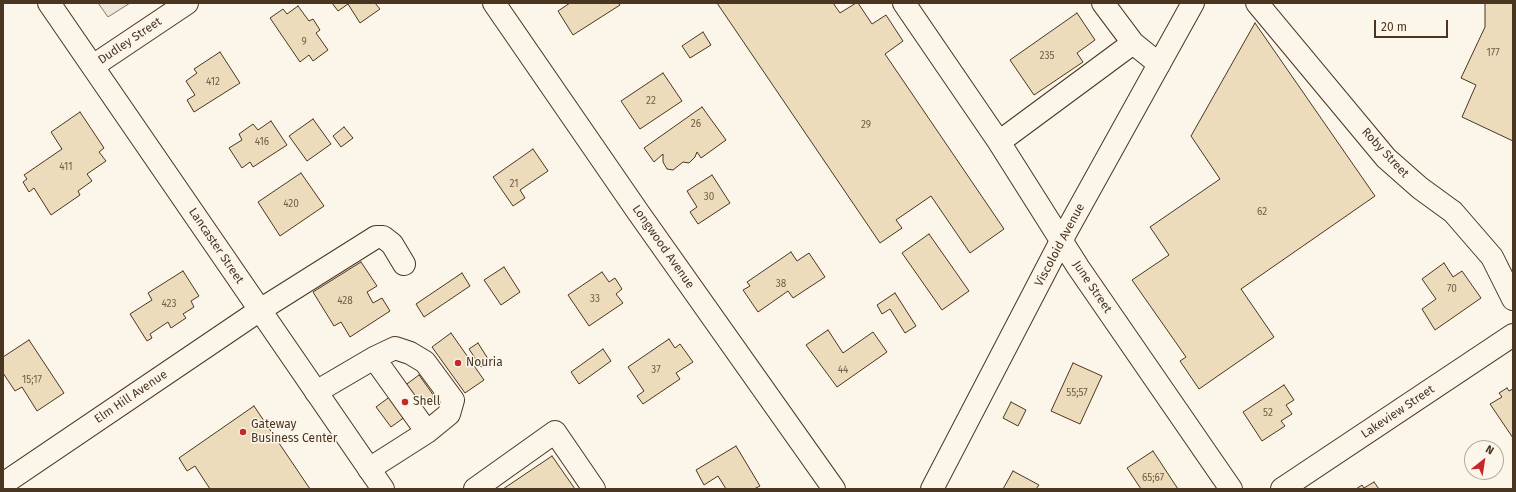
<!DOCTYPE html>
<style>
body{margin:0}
#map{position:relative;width:1516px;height:492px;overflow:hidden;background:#fbf6e9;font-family:"Fira Sans",sans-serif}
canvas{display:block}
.frame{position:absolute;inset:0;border:4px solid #4a3520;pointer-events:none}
.north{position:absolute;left:1464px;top:440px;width:40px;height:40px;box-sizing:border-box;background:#fbf6e9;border:1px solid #b4a999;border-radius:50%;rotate:30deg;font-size:11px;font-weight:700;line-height:16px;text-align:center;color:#4a3520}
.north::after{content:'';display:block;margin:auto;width:14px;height:18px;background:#c62828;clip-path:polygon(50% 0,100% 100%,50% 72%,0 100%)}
.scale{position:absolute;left:1374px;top:20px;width:74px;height:18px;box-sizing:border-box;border:2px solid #4a3520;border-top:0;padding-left:5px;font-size:12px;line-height:14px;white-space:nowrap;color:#4a3520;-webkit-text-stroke:3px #fbf6e9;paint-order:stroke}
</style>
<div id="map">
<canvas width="1516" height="492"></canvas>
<div class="frame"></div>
<div class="north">N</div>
<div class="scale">20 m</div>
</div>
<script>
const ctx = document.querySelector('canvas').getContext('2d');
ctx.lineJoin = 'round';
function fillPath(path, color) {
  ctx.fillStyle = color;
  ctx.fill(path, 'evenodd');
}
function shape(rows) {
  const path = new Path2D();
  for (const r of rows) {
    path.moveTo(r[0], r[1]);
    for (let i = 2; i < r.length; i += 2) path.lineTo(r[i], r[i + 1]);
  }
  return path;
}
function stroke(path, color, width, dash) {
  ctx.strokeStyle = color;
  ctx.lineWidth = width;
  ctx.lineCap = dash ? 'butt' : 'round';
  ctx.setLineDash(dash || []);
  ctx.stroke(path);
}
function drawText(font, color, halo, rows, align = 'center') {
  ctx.font = font + ' "Fira Sans",sans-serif';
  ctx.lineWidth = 3;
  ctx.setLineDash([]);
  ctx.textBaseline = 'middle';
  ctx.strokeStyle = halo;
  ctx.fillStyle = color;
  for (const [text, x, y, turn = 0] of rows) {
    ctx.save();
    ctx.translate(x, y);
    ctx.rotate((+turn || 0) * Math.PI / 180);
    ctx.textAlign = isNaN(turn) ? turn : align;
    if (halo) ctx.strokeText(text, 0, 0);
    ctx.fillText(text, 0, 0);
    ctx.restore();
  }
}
const green = shape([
 [98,3,130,3,108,17,98,3]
]);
const building = shape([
 [332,3,375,3,380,9,360,23,348,4,338,11,332,3],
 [570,3,619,3,620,5,573,35,558,11,570,3],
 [717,3,833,3,840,13,856,3,858,3,872,24,886,15,903,41,885,54,1004,229,970,253,931,196,896,220,902,228,880,243,717,3],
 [1485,3,1513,3,1513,141,1462,117,1476,85,1461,78,1485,27,1485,3],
 [298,6,309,21,313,19,320,30,316,33,328,50,313,61,309,55,300,62,270,18,283,9,287,14,298,6],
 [1077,13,1095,40,1077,53,1083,62,1034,95,1010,60,1077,13],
 [1255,23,1375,196,1241,289,1274,337,1199,389,1180,361,1186,357,1132,280,1169,255,1150,227,1220,179,1191,136,1255,23],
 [703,32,711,45,690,58,682,46,703,32],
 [220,52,240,83,194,112,187,100,195,95,186,81,197,73,194,69,220,52],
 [663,73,682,101,640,129,621,101,663,73],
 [702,107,726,140,701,158,697,152,695,157,689,163,683,162,673,170,667,169,663,162,663,154,654,162,644,148,702,107],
 [80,112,104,148,99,152,106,161,87,174,92,181,78,191,80,195,51,215,34,188,29,192,23,182,27,179,24,175,62,149,51,132,80,112],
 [313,119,331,144,307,161,289,136,313,119],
 [271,121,287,145,253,167,250,162,242,168,229,148,242,140,239,134,253,124,258,130,271,121],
 [344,127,353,138,341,147,333,136,344,127],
 [533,149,548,171,520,190,525,198,513,206,493,177,533,149],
 [301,173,324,206,280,236,258,202,301,173],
 [712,175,730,203,698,224,690,212,697,207,687,191,712,175],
 [929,234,969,291,942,310,902,253,929,234],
 [791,252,797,261,809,253,825,277,793,298,788,291,758,312,743,290,750,286,747,282,791,252],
 [361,262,377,286,367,292,373,303,382,298,390,311,350,337,341,322,334,326,313,292,361,262],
 [1444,263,1453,277,1462,271,1481,298,1435,330,1422,309,1436,299,1422,279,1444,263],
 [504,267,520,292,501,305,484,280,504,267],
 [183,271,199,296,191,301,194,307,183,314,186,318,171,328,168,322,150,334,152,338,147,341,130,314,152,300,148,293,183,271],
 [602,272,609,282,615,278,622,289,616,294,623,303,589,326,568,295,602,272],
 [462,273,470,286,424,317,416,304,462,273],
 [895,293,916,326,905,333,890,309,882,314,877,305,895,293],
 [828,330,843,353,873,332,887,352,837,387,806,345,828,330],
 [451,333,484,380,465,393,432,347,451,333],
 [669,339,675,348,680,344,693,362,676,373,680,379,643,404,637,396,644,391,628,367,669,339],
 [29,340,64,393,37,411,22,387,15,391,3,373,3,357,29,340],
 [478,343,490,362,481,367,469,349,478,343],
 [603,349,611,361,579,384,571,372,603,349],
 [1073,363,1102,376,1080,424,1051,411,1073,363],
 [419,375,434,396,391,427,376,407,419,375],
 [1284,385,1294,400,1286,405,1292,414,1281,421,1285,426,1262,441,1243,412,1284,385],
 [1507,388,1509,391,1513,389,1513,438,1490,404,1502,397,1499,393,1507,388],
 [1011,402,1026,410,1018,426,1003,418,1011,402],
 [254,406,310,489,210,489,195,466,187,471,179,458,254,406],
 [736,446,760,486,754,489,726,489,718,476,704,485,696,470,736,446],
 [1153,451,1178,489,1141,489,1127,468,1153,451],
 [552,456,575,489,503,489,552,456],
 [1013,471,1039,485,1036,489,1003,489,1013,471],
 [1374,482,1379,489,1356,489,1362,485,1364,488,1374,482]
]);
const minor = shape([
 [494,3,638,212,834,489],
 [904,3,999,142,1078,267,1231,489],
 [1103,3,1133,43],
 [1257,3,1386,158,1420,188,1453,212,1492,257,1513,299],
 [93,66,187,3],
 [999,142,1133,43,1159,64],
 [260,310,376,237,383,237,392,244,404,264],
 [374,358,427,432],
 [316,392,374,358,395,348,410,353,425,362,453,400,449,414,427,432,369,469],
 [475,489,555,432,594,489],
 [1282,489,1513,335]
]);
const major = shape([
 [49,3,383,489],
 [3,484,260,310],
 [932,489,1061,241,1193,3]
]);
const markers = [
 [458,363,4,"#c62828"],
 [405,402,4,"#c62828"],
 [243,432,4,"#c62828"]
];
const numberNames = [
 ["9",304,42],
 ["177",1493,53],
 ["235",1047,56],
 ["412",213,82],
 ["22",651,101],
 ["26",696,124],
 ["29",866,125],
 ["416",262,142],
 ["411",66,167],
 ["21",514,184],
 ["30",709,197],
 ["420",291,204],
 ["62",1262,212],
 ["38",781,284],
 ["70",1452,289],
 ["33",595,299],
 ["428",345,301],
 ["423",169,304],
 ["37",656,370],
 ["44",843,370],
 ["15;17",32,380],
 ["55;57",1077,393],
 ["52",1268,413],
 ["65;67",1153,478]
];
const streetNames = [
 ["Dudley Street",130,41,-34],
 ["Roby Street",1385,153,47],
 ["Viscoloid Avenue",1060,245,-62],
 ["Lancaster Street",216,246,56],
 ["Longwood Avenue",663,247,55],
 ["June Street",1092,287,56],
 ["Elm Hill Avenue",131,397,-34],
 ["Lakeview Street",1398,412,-34]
];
const poiNames = [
 ["Nouria",466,363],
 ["Shell",413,402],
 ["Gateway",251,425],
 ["Business Center",251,439]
];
fillPath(green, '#ede6d9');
stroke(green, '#887966', 1);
fillPath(building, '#ecdcbc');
stroke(building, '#4a3520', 1);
stroke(minor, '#4a3520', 24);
stroke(major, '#4a3520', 24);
stroke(minor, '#fbf6e9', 22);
stroke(major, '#fbf6e9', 22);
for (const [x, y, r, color] of markers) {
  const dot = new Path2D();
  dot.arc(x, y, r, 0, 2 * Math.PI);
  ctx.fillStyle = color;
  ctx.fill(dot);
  stroke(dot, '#fbf6e9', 1.5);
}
drawText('10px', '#725f47', null, numberNames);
drawText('12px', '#4a3520', '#fbf6e9', streetNames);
drawText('12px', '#4a3520', '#fbf6e9', poiNames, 'left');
</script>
